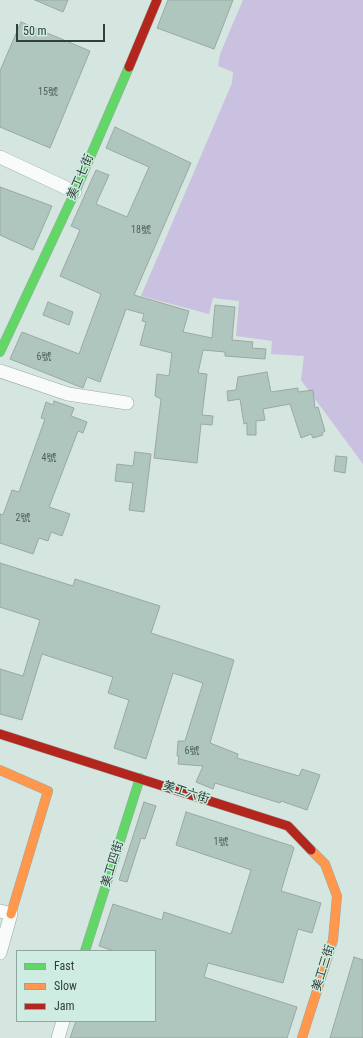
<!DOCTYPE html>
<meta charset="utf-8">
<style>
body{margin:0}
#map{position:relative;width:363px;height:1038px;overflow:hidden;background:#d5e5df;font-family:"Roboto Condensed",sans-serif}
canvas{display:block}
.legend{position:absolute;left:16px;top:950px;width:140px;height:72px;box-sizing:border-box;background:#ceece1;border:1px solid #90a69e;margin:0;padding:5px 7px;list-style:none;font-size:12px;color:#323e3a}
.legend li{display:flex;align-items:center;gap:8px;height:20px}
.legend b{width:20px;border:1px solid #90a69e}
.scale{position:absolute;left:16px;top:24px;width:89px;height:18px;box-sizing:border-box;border:2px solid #323e3a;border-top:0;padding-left:5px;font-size:12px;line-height:14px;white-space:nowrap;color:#323e3a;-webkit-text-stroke:3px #ceece1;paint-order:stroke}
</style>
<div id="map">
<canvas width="363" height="1038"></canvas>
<ul class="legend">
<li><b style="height:5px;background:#63d668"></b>Fast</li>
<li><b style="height:5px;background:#ff974d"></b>Slow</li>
<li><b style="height:5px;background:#b3261e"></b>Jam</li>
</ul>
<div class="scale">50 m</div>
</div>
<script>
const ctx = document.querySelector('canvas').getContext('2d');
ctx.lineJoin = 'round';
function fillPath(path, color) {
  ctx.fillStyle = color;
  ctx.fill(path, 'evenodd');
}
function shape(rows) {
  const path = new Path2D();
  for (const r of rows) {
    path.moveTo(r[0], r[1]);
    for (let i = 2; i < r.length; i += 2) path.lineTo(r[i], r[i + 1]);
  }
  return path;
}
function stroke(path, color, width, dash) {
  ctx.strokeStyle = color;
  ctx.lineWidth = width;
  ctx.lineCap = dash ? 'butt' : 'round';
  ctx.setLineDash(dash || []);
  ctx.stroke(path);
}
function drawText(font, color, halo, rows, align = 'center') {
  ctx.font = font + ' "Roboto Condensed","Noto Sans TC",sans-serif';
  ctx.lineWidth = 3;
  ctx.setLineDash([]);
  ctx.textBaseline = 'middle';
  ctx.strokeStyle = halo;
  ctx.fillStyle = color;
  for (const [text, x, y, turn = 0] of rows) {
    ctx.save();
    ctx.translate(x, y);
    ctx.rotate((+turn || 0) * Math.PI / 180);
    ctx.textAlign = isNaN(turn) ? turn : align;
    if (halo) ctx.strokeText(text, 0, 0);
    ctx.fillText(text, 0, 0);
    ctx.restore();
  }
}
const forest = shape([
 [243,0,363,0,363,464,301,380,304,356,271,354,272,341,236,336,239,301,213,298,209,314,141,296,232,83,233,72,218,66,220,54]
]);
const building = shape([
 [35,0,68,0,63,12,35,0],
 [168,0,233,0,214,49,157,28,168,0],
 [21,22,90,51,50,148,0,127,0,71,21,22],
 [115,127,191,163,134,295,189,311,183,332,212,338,215,305,235,307,232,340,253,342,252,348,266,349,265,359,225,356,225,352,203,350,198,373,207,374,202,415,213,416,212,425,201,424,197,463,154,458,161,399,155,396,157,374,169,376,172,353,140,345,146,322,142,321,144,314,126,309,100,382,87,377,83,388,10,359,22,332,79,354,101,294,60,276,80,230,71,226,96,170,109,175,96,204,127,217,149,167,106,148,115,127],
 [0,187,52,206,33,250,0,235,0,187],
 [48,302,73,312,69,325,43,315,48,302],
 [267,372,271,392,298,388,298,392,313,390,315,408,318,407,325,431,322,433,323,435,313,438,311,434,301,438,290,404,263,409,265,420,256,421,256,435,247,435,247,423,244,424,240,399,228,401,227,391,236,390,238,377,267,372],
 [54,401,74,408,71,416,87,422,83,433,78,431,49,507,70,514,62,536,51,532,48,541,39,538,33,554,0,543,0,514,3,515,12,490,19,492,45,419,41,418,46,402,53,405,54,401],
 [135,452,151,454,144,512,129,510,133,483,115,481,117,464,133,466,135,452],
 [336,456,347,457,345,473,334,471,336,456],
 [0,563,73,586,75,579,160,606,151,633,234,660,210,743,238,754,237,758,299,776,302,769,320,775,307,810,281,801,280,803,215,783,213,789,196,782,203,766,178,764,179,756,177,756,178,741,185,741,203,683,173,673,146,759,114,748,129,700,108,693,113,677,42,654,22,720,0,714,0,669,23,676,40,620,0,607,0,563],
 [144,802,156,806,145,839,141,838,127,882,119,880,144,802],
 [186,812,292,846,294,848,281,891,321,903,312,933,298,929,283,983,208,963,204,977,297,1007,287,1038,70,1038,76,1021,155,1021,155,951,114,951,99,946,113,904,162,920,164,912,231,934,251,870,176,845,186,812],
 [354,957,363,960,363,1038,330,1038,354,957]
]);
const street = shape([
 [0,157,75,192],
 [0,371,68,394,127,403],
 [0,911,11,914,0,953],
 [58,1038,63,1021]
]);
const fast = shape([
 [0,352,75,192,129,67],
 [85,951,140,778]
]);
const slow = shape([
 [0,770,48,791,11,914],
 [302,1038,333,940,337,896,325,864,311,850]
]);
const jam = shape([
 [129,67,157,0],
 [0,734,288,826,311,850]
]);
const numberNames = [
 ["15號",48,92],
 ["18號",141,230],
 ["6號",44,357],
 ["4號",49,458],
 ["2號",23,518],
 ["6號",192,751],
 ["1號",221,842]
];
const streetNames = [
 ["美工七街",81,177,-66],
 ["美工六街",186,793,18],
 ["美工四街",113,864,-73],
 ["美工三街",324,968,-73]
];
fillPath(forest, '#c9c1df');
fillPath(building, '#afc6bf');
stroke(building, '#9ba7a3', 1);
stroke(street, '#9ba7a3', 14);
stroke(fast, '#9ba7a3', 10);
stroke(slow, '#9ba7a3', 10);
stroke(jam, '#9ba7a3', 10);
stroke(street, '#f9fbfa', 13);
stroke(fast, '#63d668', 9);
stroke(slow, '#ff974d', 9);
stroke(jam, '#b3261e', 9);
drawText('10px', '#51605b', null, numberNames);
drawText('12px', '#323e3a', '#ceece1', streetNames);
</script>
